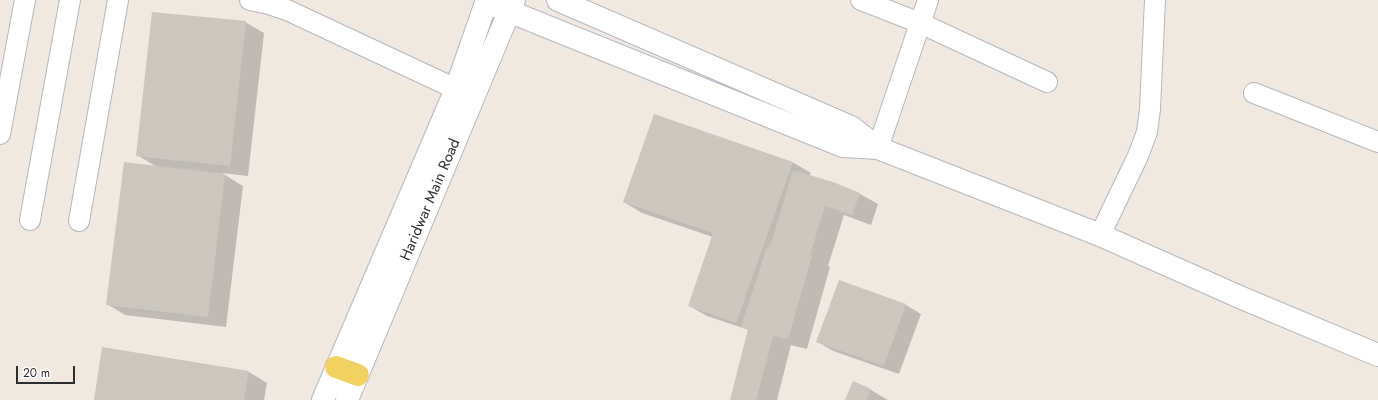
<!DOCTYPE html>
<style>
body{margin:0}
#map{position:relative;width:1378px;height:400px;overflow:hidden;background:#efe9e1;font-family:Jost,sans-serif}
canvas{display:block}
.scale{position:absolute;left:16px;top:366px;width:59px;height:18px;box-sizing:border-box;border:2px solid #2e2e2e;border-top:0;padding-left:5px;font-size:12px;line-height:14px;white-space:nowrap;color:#2e2e2e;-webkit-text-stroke:3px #fff;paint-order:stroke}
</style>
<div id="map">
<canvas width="1378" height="400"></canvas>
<div class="scale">20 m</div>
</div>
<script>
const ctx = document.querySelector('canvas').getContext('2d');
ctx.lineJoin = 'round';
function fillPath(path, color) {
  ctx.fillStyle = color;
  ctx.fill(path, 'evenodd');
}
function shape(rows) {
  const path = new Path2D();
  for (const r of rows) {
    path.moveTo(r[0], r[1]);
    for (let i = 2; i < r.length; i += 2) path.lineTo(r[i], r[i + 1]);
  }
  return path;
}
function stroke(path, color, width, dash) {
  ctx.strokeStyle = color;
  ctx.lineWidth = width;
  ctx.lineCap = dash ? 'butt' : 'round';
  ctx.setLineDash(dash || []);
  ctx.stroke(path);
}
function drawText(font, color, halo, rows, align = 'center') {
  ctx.font = font + ' Jost,sans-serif';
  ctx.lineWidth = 4;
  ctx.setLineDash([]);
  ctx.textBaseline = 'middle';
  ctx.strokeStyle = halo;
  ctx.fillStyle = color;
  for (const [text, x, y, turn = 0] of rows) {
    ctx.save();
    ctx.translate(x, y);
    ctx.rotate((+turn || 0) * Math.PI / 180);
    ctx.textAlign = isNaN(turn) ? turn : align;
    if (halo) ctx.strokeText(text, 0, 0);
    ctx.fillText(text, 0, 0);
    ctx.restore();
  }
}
const shadow = shape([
 [245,22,264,33,248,176,222,173,243,186,226,327,125,315,107,304,157,167,137,155],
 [792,162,811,173,809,176,860,194,878,204,871,225,844,215,828,266,830,267,807,349,791,345,777,400,731,400,749,330,707,316,689,306,713,237,642,213,624,202],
 [840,281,906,305,921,314,899,374,833,351,818,342],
 [249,372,267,383,264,400,95,400],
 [854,382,871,390,888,400,846,400]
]);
const building = shape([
 [152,12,246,21,230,166,136,156],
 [654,114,793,162,736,323,688,306,713,233,623,202],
 [124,162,225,174,208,317,106,305],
 [793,170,833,182,860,193,852,215,825,206,810,255,812,256,788,339,773,336,756,400,730,400,748,329,741,327,767,247,770,247],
 [839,280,906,304,884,366,816,342],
 [102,347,249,371,244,400,94,400],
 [853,381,871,389,866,400,845,400]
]);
const street = shape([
 [250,0,269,4,287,10,456,89],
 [861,0,920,23,1047,82],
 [1254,93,1378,142],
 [0,134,25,0],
 [878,148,928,0],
 [30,220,70,0],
 [79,221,118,0],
 [1100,235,1138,156,1147,132,1150,109,1155,0]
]);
const secondary = shape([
 [558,0,851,127,878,148,1100,235,1242,298,1378,355],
 [496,6,843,146,878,148],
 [323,400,456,89,487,0],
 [347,400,514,0]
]);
const primary = shape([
 [336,367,358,375]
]);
const streetNames = [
 ["Haridwar Main Road",431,200,-67]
];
fillPath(shadow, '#0003');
fillPath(building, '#cbc7bf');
stroke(street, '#b4b7c1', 22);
stroke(secondary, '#b4b7c1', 24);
stroke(primary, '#c9c9c9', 24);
stroke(street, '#fff', 20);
stroke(secondary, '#fff', 22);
stroke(primary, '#f2d163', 22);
drawText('15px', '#2e2e2e', '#fff', streetNames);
</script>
